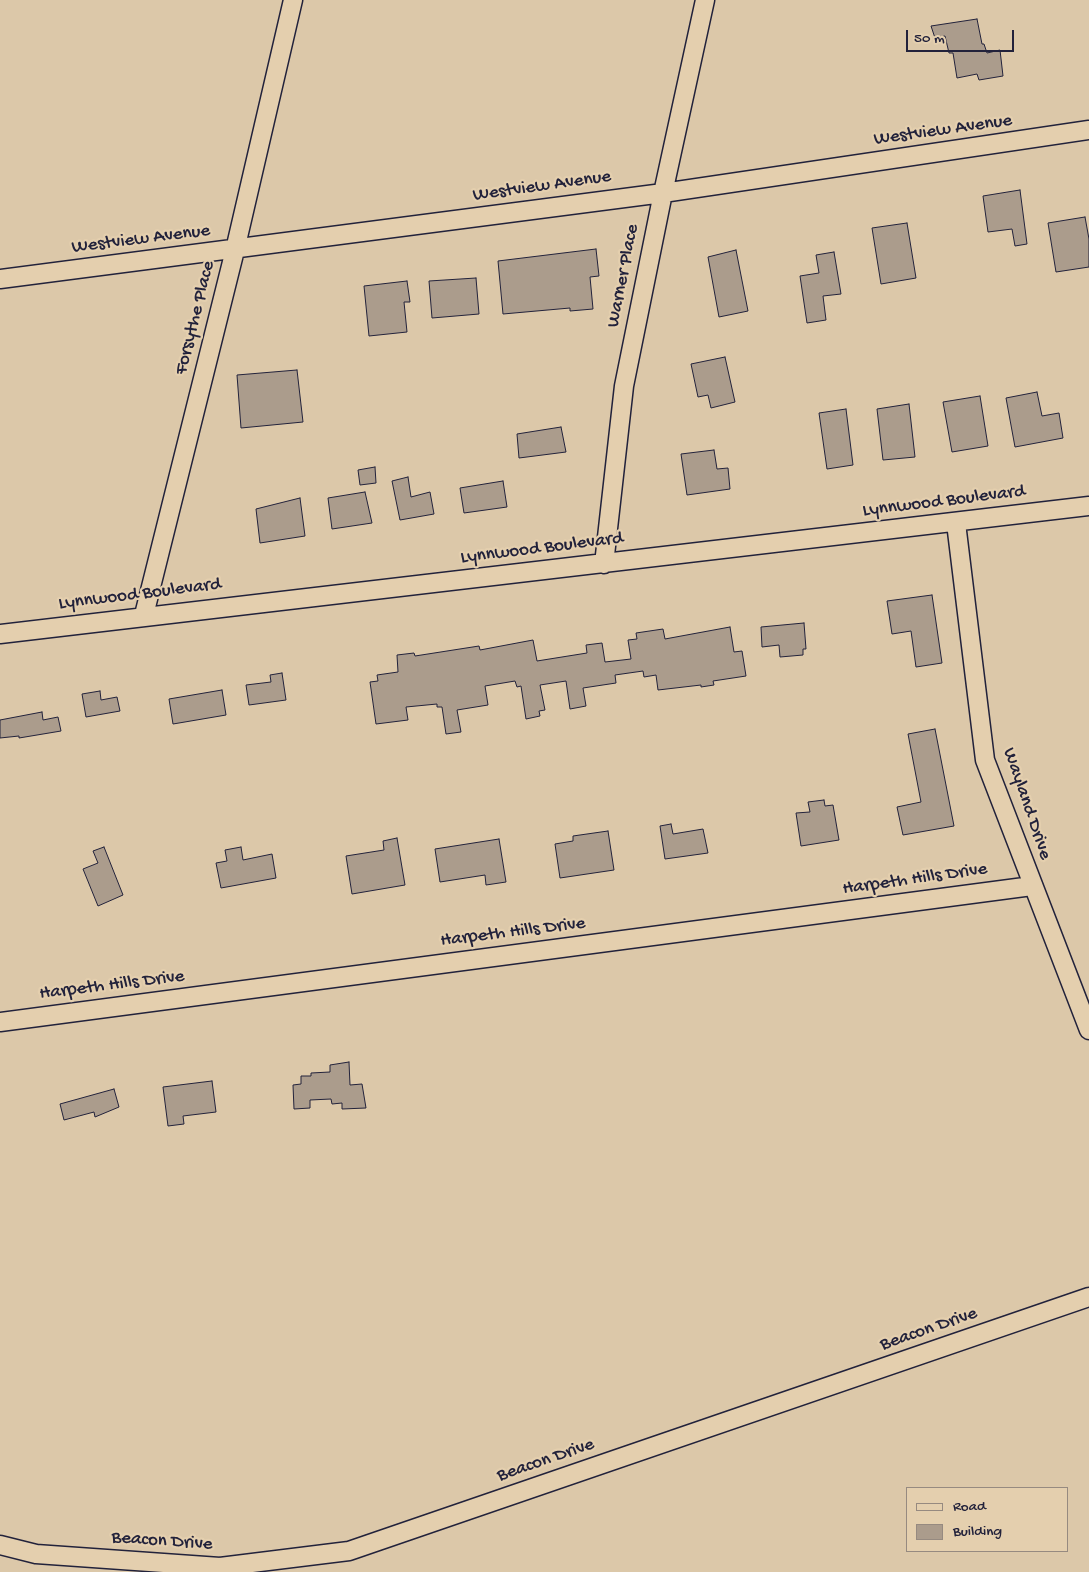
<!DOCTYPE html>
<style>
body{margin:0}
#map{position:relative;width:1089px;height:1572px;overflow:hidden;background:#dcc8a9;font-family:"Gochi Hand",sans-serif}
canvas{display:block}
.legend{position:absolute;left:906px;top:1487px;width:162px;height:65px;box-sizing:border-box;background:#e4cfae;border:1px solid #968a80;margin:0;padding:6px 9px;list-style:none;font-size:15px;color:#22223b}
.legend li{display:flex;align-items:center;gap:10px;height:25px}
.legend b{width:25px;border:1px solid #968a80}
.scale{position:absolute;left:906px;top:30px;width:108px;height:22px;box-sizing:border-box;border:2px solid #22223b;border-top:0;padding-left:6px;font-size:15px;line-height:18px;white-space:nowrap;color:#22223b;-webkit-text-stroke:4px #e4cfae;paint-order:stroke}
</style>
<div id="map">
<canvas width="1089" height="1572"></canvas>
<ul class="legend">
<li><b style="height:6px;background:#e4cfae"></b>Road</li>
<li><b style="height:14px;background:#ab9c8c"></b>Building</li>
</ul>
<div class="scale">50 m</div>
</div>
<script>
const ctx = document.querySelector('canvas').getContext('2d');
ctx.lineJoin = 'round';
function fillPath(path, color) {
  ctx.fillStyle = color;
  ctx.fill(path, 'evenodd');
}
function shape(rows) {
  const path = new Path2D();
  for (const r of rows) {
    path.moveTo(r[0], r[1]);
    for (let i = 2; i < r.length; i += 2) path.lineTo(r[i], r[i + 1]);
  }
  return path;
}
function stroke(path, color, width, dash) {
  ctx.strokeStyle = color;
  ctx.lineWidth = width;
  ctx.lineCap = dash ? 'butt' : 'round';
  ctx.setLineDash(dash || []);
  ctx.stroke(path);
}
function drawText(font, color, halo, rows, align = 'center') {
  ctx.font = font + ' "Gochi Hand",sans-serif';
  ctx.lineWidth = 4.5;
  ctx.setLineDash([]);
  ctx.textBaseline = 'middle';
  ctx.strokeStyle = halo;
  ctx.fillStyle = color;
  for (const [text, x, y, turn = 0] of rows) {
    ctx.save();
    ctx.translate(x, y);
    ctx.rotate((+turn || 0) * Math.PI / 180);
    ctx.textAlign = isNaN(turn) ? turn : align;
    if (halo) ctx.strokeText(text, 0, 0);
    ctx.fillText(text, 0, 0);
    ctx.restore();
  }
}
const building = shape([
 [977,19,982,44,984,44,987,53,1000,50,1003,76,979,80,977,74,957,78,953,53,949,53,945,36,935,38,931,26,977,19],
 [1020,190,1027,244,1015,246,1012,229,988,232,983,196,1020,190],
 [1085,217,1089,239,1089,267,1056,272,1048,223,1085,217],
 [907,223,916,278,881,284,872,228,907,223],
 [596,249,599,276,590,277,593,309,570,311,570,308,503,314,498,261,596,249],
 [736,250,748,311,719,317,708,257,736,250],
 [834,252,841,294,823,296,826,320,807,323,800,276,819,273,816,255,834,252],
 [476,278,479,314,432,318,429,281,476,278],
 [407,281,410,302,404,302,407,332,369,336,364,286,407,281],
 [725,357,735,402,711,408,708,395,698,397,691,364,725,357],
 [297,370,303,422,241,428,237,375,297,370],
 [1037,392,1042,416,1059,413,1063,438,1015,447,1006,398,1037,392],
 [980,396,988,446,952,452,943,402,980,396],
 [909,404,915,457,883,460,877,409,909,404],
 [846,409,853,465,827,469,819,413,846,409],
 [561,427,566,452,519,458,517,434,561,427],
 [714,450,717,469,728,468,730,489,687,495,681,454,714,450],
 [375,467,376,483,360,485,358,470,375,467],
 [408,477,411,497,430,492,434,514,400,520,392,481,408,477],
 [503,481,507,507,464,513,460,488,503,481],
 [365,492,372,523,332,529,328,498,365,492],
 [300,498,305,536,260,543,256,509,300,498],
 [932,595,942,663,916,667,911,631,892,634,887,601,932,595],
 [804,623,806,649,803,649,803,655,780,657,779,645,762,647,761,627,804,623],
 [730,627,734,652,742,651,746,676,713,681,714,685,701,687,701,685,658,690,656,675,644,677,643,671,615,675,616,683,583,688,586,706,570,709,566,681,540,685,545,710,539,711,540,716,526,719,521,686,517,687,515,681,485,686,488,705,457,710,461,732,446,734,442,707,437,707,437,704,406,707,408,720,376,724,370,682,378,681,377,675,398,672,397,655,414,653,415,656,479,646,480,650,533,640,537,661,587,653,586,645,602,643,605,662,631,659,628,640,637,639,636,633,663,629,665,639,730,627],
 [282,673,286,700,249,705,246,685,271,682,270,675,282,673],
 [222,690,226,715,173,724,169,699,222,690],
 [100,691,101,700,117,697,120,711,86,717,82,694,100,691],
 [42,712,43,720,58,717,61,731,19,738,19,736,0,738,0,720,42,712],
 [935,729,954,826,903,835,897,807,921,802,908,734,935,729],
 [824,800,825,806,833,805,839,840,801,846,796,813,810,812,808,802,824,800],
 [671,824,673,834,703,829,708,853,665,859,660,826,671,824],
 [608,831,614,870,560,878,555,844,573,841,573,836,608,831],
 [397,838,405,885,352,894,346,856,384,850,383,841,397,838],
 [499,839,506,882,486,885,485,875,440,882,435,849,499,839],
 [104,847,123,895,98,906,83,869,98,863,93,851,104,847],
 [241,847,243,860,272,854,276,878,221,888,216,863,227,861,225,850,241,847],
 [349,1062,350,1085,362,1084,366,1108,342,1109,342,1103,332,1104,331,1099,310,1100,310,1108,294,1109,293,1085,301,1084,301,1076,311,1076,311,1073,330,1072,330,1065,349,1062],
 [212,1081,216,1112,183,1116,184,1124,168,1126,163,1087,212,1081],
 [114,1089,119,1107,95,1117,94,1112,64,1120,60,1104,114,1089]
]);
const minor = shape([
 [0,279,663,193,1089,130],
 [956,523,985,760,1089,1030],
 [604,564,624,386,663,193,705,0],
 [144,615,235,250,293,0],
 [0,634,1089,506],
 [0,1022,1032,886],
 [0,1545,36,1554,220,1567,349,1551,1089,1297]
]);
const streetNames = [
 ["Westview Avenue",943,131,-8],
 ["Westview Avenue",542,187,-8],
 ["Westview Avenue",141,240,-7],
 ["Warner Place",624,276,-79],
 ["Forsythe Place",196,318,-76],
 ["Lynnwood Boulevard",944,502,-7],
 ["Lynnwood Boulevard",542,549,-7],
 ["Lynnwood Boulevard",140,595,-7],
 ["Wayland Drive",1026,804,71],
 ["Harpeth Hills Drive",915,880,-8],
 ["Harpeth Hills Drive",513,933,-7],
 ["Harpeth Hills Drive",112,986,-7],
 ["Beacon Drive",929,1330,-19],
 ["Beacon Drive",546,1461,-19],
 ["Beacon Drive",162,1542,4]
];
fillPath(building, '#ab9c8c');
stroke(building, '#22223b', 1);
stroke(minor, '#22223b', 21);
stroke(minor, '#e4cfae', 18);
drawText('19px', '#22223b', '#e4cfae', streetNames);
</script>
